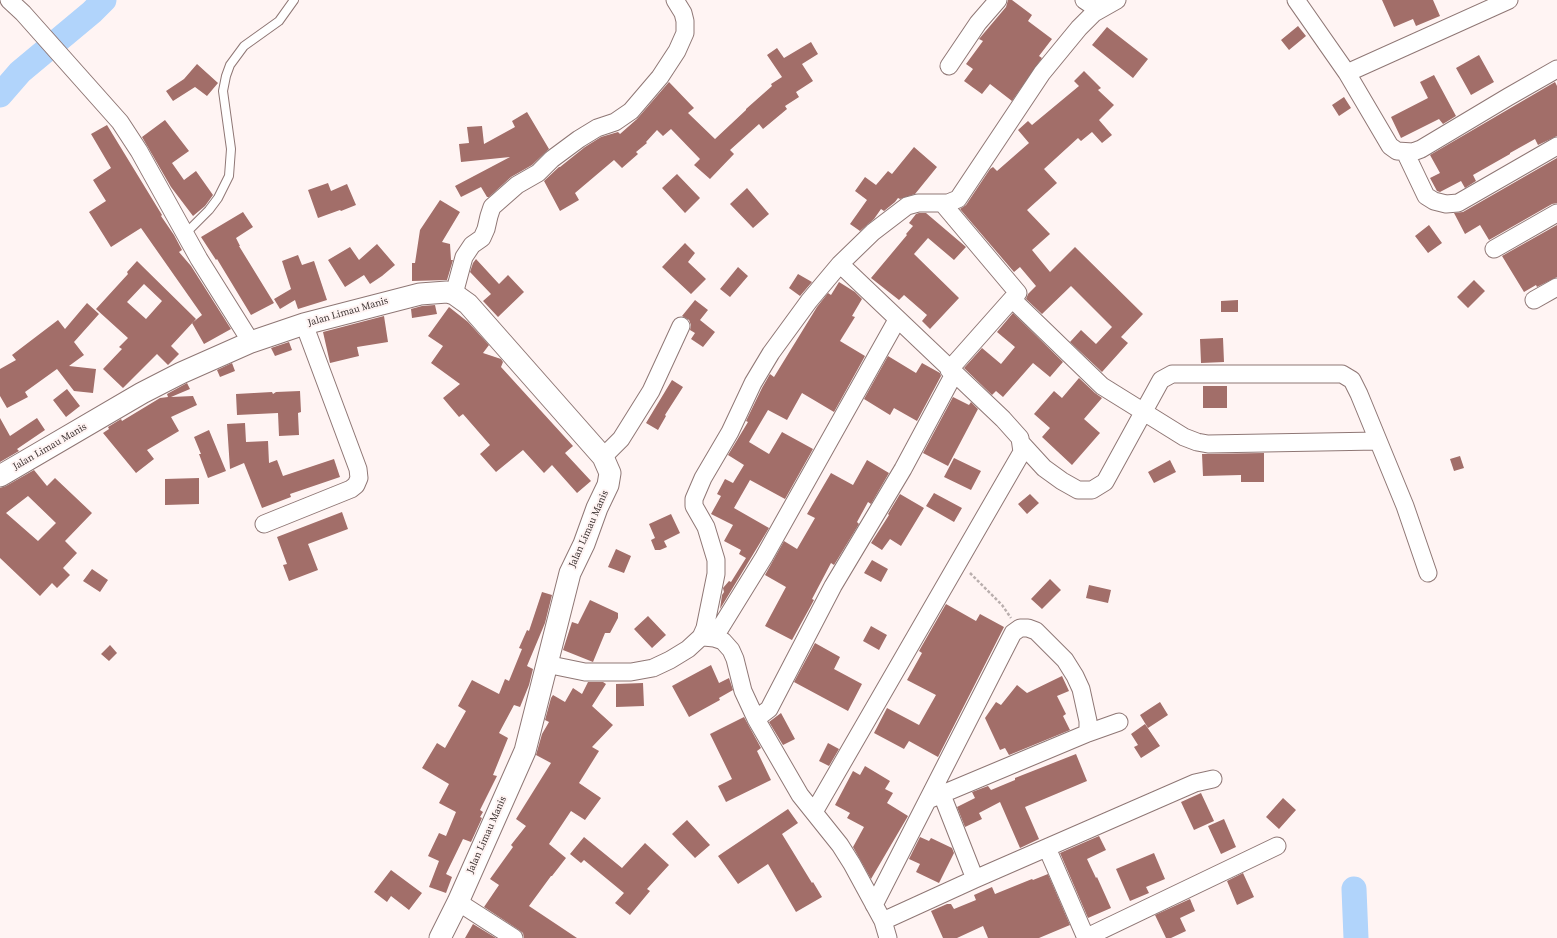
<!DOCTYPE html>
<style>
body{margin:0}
canvas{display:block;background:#fff4f3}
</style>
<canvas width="1557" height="938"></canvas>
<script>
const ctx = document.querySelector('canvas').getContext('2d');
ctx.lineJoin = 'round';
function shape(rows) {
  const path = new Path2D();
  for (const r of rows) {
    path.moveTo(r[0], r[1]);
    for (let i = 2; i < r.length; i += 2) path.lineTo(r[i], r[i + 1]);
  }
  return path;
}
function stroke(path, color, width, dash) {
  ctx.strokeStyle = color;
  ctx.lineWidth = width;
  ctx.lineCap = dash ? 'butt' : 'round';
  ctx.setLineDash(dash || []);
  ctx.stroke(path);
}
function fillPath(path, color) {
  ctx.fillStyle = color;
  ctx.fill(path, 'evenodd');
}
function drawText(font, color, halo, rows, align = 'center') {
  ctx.font = font + ' "Source Serif 4",serif';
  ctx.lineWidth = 4;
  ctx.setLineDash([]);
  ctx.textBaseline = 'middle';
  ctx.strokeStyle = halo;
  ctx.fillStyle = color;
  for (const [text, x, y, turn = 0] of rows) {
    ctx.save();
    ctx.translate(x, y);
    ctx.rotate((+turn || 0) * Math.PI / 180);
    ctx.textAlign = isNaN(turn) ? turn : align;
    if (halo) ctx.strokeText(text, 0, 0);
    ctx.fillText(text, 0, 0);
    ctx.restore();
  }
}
const river = shape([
 [0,95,20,72,92,12,104,0],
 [1354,889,1356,938]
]);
const building = shape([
 [1008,0,1012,0,1032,15,1028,21,1052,39,1039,56,1042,58,1012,101,990,84,982,94,964,81,973,69,966,64,983,41,979,39,1006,7],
 [1382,0,1433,0,1440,16,1416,26,1413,19,1394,27],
 [1298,26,1306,36,1289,50,1281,40],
 [1107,27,1148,59,1133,78,1092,45],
 [811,42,818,54,802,64,813,81,796,92,799,97,785,106,787,109,763,129,759,124,730,150,734,154,710,179,694,165,700,159,671,129,663,136,657,130,646,142,647,143,636,152,638,154,622,168,614,160,575,193,579,200,560,211,544,181,559,167,560,167,585,147,601,137,618,132,620,134,637,119,669,82,694,108,688,113,715,139,746,110,746,109,772,86,771,84,782,77,767,55,777,48,784,58],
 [1479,55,1494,82,1471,95,1456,68],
 [197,64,218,83,207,96,195,87,173,101,166,91,184,79],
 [1084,71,1101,88,1098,90,1114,105,1099,120,1112,135,1102,143,1092,132,1081,141,1078,138,1044,169,1057,183,1027,210,1050,234,1032,250,1050,272,1075,247,1143,314,1121,337,1128,343,1102,372,1070,342,1081,330,1096,344,1112,327,1071,286,1042,314,1026,299,1028,294,1036,286,1020,267,1014,272,960,209,966,205,990,169,993,167,997,171,1029,143,1018,130,1028,121,1032,125,1079,86,1074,81],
 [1434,75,1456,116,1443,124,1439,119,1401,138,1391,117,1428,98,1420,82],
 [1555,82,1557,86,1557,136,1538,145,1535,139,1510,153,1510,154,1473,175,1476,181,1465,188,1461,181,1440,192,1437,191,1430,178,1440,173,1430,155],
 [1344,97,1351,108,1339,116,1332,105],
 [527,112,549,149,532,165,511,177,489,197,487,197,481,187,461,197,455,186,510,157,461,162,459,144,469,143,467,127,482,126,484,144,515,127,512,121],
 [165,120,189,151,172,163,184,180,196,171,213,195,205,206,193,216,171,187,142,137],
 [107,125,162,215,161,216,174,235,182,250,179,252,191,266,231,329,204,344,192,323,202,315,141,228,111,247,89,212,106,201,93,180,111,168,91,134],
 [914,147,937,167,915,194,900,199,898,198,895,202,884,211,881,209,874,219,860,231,850,224,867,200,855,191,865,177,876,185,888,171,892,174],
 [1557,158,1557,203,1552,204,1489,240,1480,225,1465,234,1454,213,1463,212],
 [677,174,700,198,685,213,662,188],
 [328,183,331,191,347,184,356,205,341,211,340,210,318,218,308,190],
 [747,188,769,214,753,228,730,204],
 [440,200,460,212,442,242,450,244,451,260,453,260,447,280,412,281,412,263,415,263,420,230],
 [243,212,253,227,236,238,240,246,239,246,274,303,251,315,217,259,216,260,201,237],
 [919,213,926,213,966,247,954,260,928,238,914,254,959,298,930,329,922,321,927,315,904,295,899,300,871,278,907,235,906,234,913,226,909,223,916,214],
 [1429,225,1442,243,1428,253,1415,236],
 [1557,225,1557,277,1537,287,1536,285,1524,292,1502,256],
 [685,243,695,253,688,262,706,279,691,294,662,267],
 [377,244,395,265,382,276,370,284,364,275,345,287,328,260,350,247,359,260],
 [298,255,302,265,314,261,327,300,298,309,295,300,280,309,274,299,291,289,282,261],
 [476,259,499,284,508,275,524,292,498,317,483,301,491,294,470,272,473,263],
 [137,261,196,319,171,346,179,354,168,365,157,354,123,388,103,369,122,349,119,347,128,338,96,309,128,274,127,272],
 [144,284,162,301,146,319,127,302],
 [738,267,748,276,730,297,720,289],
 [798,274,812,282,800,296,789,288],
 [1474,280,1485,291,1468,308,1457,297],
 [839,282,855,292,862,299,852,316,855,317,840,341,865,356,834,412,802,393,787,420,768,410,749,442,769,454,782,432,813,449,785,499,750,480,734,508,769,528,720,609,722,595,724,592,723,588,729,581,731,582,746,558,739,554,741,550,724,541,733,525,711,514,721,496,717,494,725,479,733,483,744,465,728,455,748,422,746,421,762,388,770,374,774,377,817,307,828,293,831,295],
 [695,300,708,310,700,320,715,332,703,347,691,339,695,333,690,330,691,325,689,320,682,316],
 [1238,300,1238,312,1221,312,1221,301],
 [87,303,99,314,74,342,84,355,69,366,96,369,93,393,74,391,57,369,25,392,28,397,7,408,0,396,0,369,16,360,12,355,58,320,65,329],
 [435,305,437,314,412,318,411,309,422,306],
 [449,307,468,322,489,345,483,353,501,359,503,362,501,367,573,446,565,453,591,481,577,493,552,465,544,473,523,450,496,472,480,454,490,445,463,414,459,417,443,398,460,384,431,363,443,346,428,336],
 [1013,313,1063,362,1050,377,1033,363,1003,397,996,391,992,395,964,368,982,348,1001,364,1015,347,997,332],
 [384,316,388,342,357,347,359,356,330,363,323,332],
 [1223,338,1224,362,1201,363,1200,339],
 [289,342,292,350,275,356,271,348],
 [888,356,916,373,922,363,940,373,941,376,917,421,894,408,890,415,864,399],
 [232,363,235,371,220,377,217,370],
 [1079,378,1095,393,1102,398,1084,419,1100,433,1072,465,1042,437,1050,428,1034,414,1054,391,1062,398],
 [672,380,683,387,665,415,666,416,658,430,646,423],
 [187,383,190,389,171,397,193,396,197,405,171,417,179,431,147,450,154,459,136,473,103,433,109,429,108,427,121,419,122,421,160,398,168,397,167,394],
 [1203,386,1227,386,1227,408,1203,408],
 [67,389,80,406,66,417,53,400],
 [300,391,301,412,298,413,299,435,279,436,278,413,237,415,236,394,272,392,273,394,276,392],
 [953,397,969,405,971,402,978,409,948,466,923,453],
 [0,418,10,436,37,418,45,430,17,449,19,451,0,462],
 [245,423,246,442,268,441,269,463,277,460,283,476,334,459,340,477,290,494,291,497,262,508,244,463,230,469,227,424],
 [209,430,226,471,208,478,199,454,201,454,194,437],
 [1264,453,1264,482,1241,482,1241,475,1203,476,1202,454],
 [1460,456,1464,468,1454,471,1450,459],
 [954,458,981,471,971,490,944,477],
 [867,460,889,473,871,504,868,502,857,522,859,524,834,565,831,563,812,599,814,600,792,640,765,626,786,587,765,575,784,541,797,549,815,518,807,514,831,473,853,485],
 [1170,460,1176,472,1154,483,1148,472],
 [34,470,47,486,55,478,92,513,65,541,77,553,63,568,70,575,57,588,52,583,40,596,0,558,0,488,6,486],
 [28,496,56,523,38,541,6,513],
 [199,478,199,504,165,505,165,479],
 [934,493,962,508,954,522,926,506],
 [900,494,924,508,901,546,890,539,882,550,871,543,889,515,888,514],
 [1030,494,1039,503,1027,514,1018,504],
 [342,512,348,529,308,544,318,570,289,581,283,565,287,564,277,537],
 [671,514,680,533,664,541,667,547,660,550,655,550,651,540,655,538,649,524],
 [616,549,631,556,624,573,608,567],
 [872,560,888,569,881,582,864,573],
 [92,569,108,580,100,592,83,581],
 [1050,579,1061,590,1042,609,1031,599],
 [1089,585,1111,590,1108,603,1086,598],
 [542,592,552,595,545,623,527,666,533,669,529,685,520,707,514,705,499,733,508,738,493,775,497,776,480,810,483,812,480,817,482,818,471,842,463,839,446,874,452,877,446,893,429,887,439,861,428,856,439,833,446,836,456,812,439,803,449,784,422,768,437,743,445,748,466,711,458,706,472,680,499,694,505,679,509,681,522,649,519,648,527,630,529,631],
 [590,600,618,613,618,618,610,633,605,633,593,662,563,650,572,622,578,624],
 [946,604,976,621,980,614,1004,627,938,757,909,741,904,749,874,733,887,708,919,725,936,695,907,680,922,653,919,651],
 [648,616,666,635,652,648,634,629],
 [871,626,887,635,879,650,863,641],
 [815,643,840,657,834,669,862,684,848,711,794,682],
 [110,645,117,653,109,661,101,654],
 [711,665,719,683,729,678,733,690,719,698,720,700,689,717,672,686],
 [1062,676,1069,691,1057,696,1066,714,1063,716,1070,730,1014,753,1009,755,1005,748,1000,750,985,718,996,702,1001,705,1017,685,1027,693],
 [588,682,603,682,606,684,592,706,613,725,592,747,599,751,579,783,601,798,585,820,571,811,549,844,566,858,552,876,551,876,529,906,577,938,524,938,523,933,519,930,484,907,499,885,490,879,513,847,511,845,526,826,516,819,551,763,536,755,542,734,549,722,545,720,551,698,553,695,565,702,573,688,582,694],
 [643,683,644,706,616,707,616,684],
 [1160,702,1168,715,1148,728,1140,715],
 [781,713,795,739,783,745,769,722],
 [744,717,761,748,757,751,771,780,726,802,718,786,732,779,710,734],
 [1145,724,1160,746,1141,758,1134,747,1138,745,1131,734],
 [828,743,839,749,829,766,819,761],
 [1076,754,1087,781,1025,807,1039,839,1020,848,1000,802,979,813,982,819,965,827,957,807,975,798,972,792,988,786,991,790,1015,780,1015,778,1020,776],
 [865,766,890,781,885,789,893,793,887,803,908,816,871,879,853,847,864,827,847,818,850,813,835,805,853,771,860,775],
 [1201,793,1214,821,1194,830,1181,802],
 [1283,798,1296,810,1279,829,1266,817],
 [788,809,798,823,782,834,812,883,813,882,822,897,796,912,768,864,738,884,718,856],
 [1224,819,1236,847,1221,854,1208,826],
 [687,820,710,845,695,858,672,834],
 [1099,836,1106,850,1087,859,1096,878,1097,877,1111,908,1088,918,1060,853],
 [584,837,622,868,645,843,669,865,647,889,650,891,630,915,615,903,624,893,584,860,581,863,570,854],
 [920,837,929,841,931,838,952,848,954,853,939,883,916,872,920,864,909,859],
 [1154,853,1165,879,1146,887,1149,893,1130,901,1116,869],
 [391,870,422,893,409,910,391,896,387,902,374,892],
 [1243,873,1254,897,1237,905,1227,881],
 [1048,874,1070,925,1039,938,988,938,983,926,957,938,943,938,931,911,947,904,951,904,954,909,976,900,974,895,992,887,995,894,1032,879,1033,880],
 [1190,899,1195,911,1180,918,1186,931,1171,938,1166,938,1155,915],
 [473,924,496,938,465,938]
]);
const path = shape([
 [970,573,1002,605,1011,618]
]);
const service = shape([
 [185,234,209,210,218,198,229,176,231,149,223,91,226,76,230,65,244,46,279,21,294,0]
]);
const minor = shape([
 [9,0,23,13,120,122,139,151,199,259,251,342],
 [1084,0,1099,10],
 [1296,0,1347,73,1390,146,1397,151,1413,152,1421,149,1508,97,1557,69],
 [949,66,978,23,998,0],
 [1347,73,1509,0],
 [1405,152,1426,196,1434,201,1446,204,1458,203,1557,146],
 [943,204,1018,293,1012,299,1102,386,1184,437,1197,442,1208,444,1378,441],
 [1494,249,1557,213],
 [454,294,464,257,472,245,482,238,486,229,489,216,492,207,517,185,538,173,552,159,579,139,597,128,615,122,631,111,660,77,677,51,685,33,685,21,683,13,675,0],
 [1534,300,1557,287],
 [949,370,1012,299],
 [1022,444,1044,468,1062,481,1078,490,1092,490,1105,482,1161,380,1172,374,1342,374,1352,380,1359,394,1405,506,1428,573],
 [603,457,621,439,651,391,681,326],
 [264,524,351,489,356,485,359,478,358,469,304,324],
 [704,637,714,638,723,641,731,650,735,659,743,691,756,719,800,795,840,845,852,864,883,921,888,938],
 [714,638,764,557,897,320],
 [546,664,585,672,631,672,653,668,670,660,688,649,701,637,705,628,716,574,716,560,706,527,694,506,694,499,703,478,730,432,753,383,771,353,809,301,840,264,873,232,907,206,918,203,948,203,958,199,1042,73,1079,28,1094,13,1117,0],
 [756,719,769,709,833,586,903,469,954,374],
 [942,795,975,879],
 [928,800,1088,733,1119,722],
 [814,812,1022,452,1020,438,1003,419,840,264],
 [1047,848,1086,938],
 [458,902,514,938],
 [874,905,1013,633,1020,628,1028,628,1036,631,1065,660,1075,676,1081,689,1088,721,1088,733],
 [883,921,975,879,1195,783,1213,779],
 [1085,938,1277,846]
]);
const tertiary = shape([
 [0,476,142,393,181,373,251,342,304,324,420,294,447,292,454,294,468,304,603,457,610,473,608,485,597,508,584,544,570,573,525,751,458,902,440,938]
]);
const streetNames = [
 ["Jalan Limau Manis",348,312,-16],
 ["Jalan Limau Manis",50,447,-30],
 ["Jalan Limau Manis",589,529,-66],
 ["Jalan Limau Manis",487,835,-66]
];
stroke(river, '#b1d4fb', 25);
fillPath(building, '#a26e69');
stroke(service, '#8f7775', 10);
stroke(minor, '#8f7775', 19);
stroke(tertiary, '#8f7775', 23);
stroke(path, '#baafae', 2.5, [3, 2]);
stroke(service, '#fff', 8);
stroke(minor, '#fff', 17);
stroke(tertiary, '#fff', 21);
drawText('10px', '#403635', '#fff4f3', streetNames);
</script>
